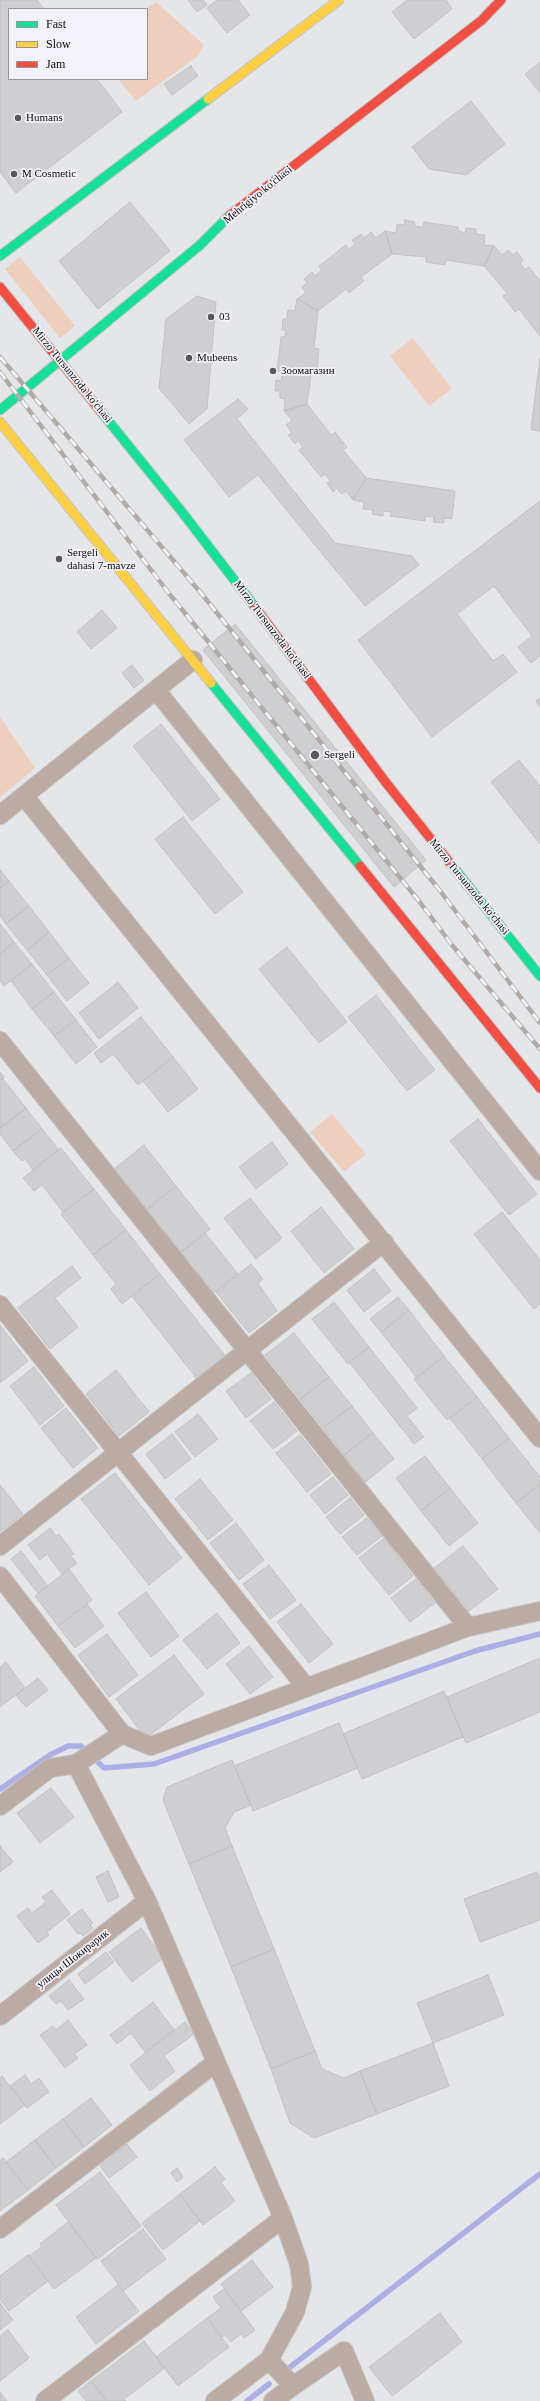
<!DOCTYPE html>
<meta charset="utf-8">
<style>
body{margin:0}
#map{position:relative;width:540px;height:2401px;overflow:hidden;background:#e5e6e9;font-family:Georgia,serif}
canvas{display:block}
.legend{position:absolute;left:8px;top:8px;width:140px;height:72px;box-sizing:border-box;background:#f2f2f8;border:1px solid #96969a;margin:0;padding:5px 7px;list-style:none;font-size:12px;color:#0c0c0e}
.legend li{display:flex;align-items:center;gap:8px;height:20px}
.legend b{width:20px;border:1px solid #96969a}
</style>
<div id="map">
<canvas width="540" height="2401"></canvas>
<ul class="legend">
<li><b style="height:5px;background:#16e098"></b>Fast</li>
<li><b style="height:5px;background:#ffcf43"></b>Slow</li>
<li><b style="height:5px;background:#f24e42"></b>Jam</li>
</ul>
</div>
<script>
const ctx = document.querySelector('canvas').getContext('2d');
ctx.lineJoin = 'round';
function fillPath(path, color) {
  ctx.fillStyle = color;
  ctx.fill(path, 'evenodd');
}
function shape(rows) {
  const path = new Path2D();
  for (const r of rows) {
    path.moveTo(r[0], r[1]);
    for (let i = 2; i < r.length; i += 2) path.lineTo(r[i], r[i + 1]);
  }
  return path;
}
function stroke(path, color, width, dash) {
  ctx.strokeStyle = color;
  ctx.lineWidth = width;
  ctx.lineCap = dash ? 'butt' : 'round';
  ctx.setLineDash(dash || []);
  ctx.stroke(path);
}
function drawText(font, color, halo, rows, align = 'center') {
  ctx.font = font + ' Georgia,serif';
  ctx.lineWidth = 3.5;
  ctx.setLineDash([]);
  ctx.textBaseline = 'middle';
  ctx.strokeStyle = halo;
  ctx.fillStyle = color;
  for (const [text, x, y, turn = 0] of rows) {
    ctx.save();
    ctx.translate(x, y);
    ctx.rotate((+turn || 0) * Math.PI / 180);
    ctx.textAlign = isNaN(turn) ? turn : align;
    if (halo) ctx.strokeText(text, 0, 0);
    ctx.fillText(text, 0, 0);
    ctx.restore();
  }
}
const green = shape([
 [156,2,204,45,198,56,136,101,118,79,147,79,146,9],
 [20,257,75,326,60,338,5,269],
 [413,338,452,389,429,406,390,356],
 [0,717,35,768,0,797],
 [332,1114,366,1154,344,1172,310,1132]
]);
const stream = shape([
 [0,1789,50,1755,68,1746,81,1746,104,1768,154,1764,475,1651,540,1634],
 [285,2371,540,2174],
 [247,2401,269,2384]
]);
const building = shape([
 [0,0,37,0,44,9,9,9,9,79,97,79,122,112,16,193,0,172,0,0],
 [188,0,203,0,207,5,197,12,188,0],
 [217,0,238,0,250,15,227,33,207,8,217,0],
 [407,0,446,0,452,9,414,39,392,12,407,0],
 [540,62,540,93,525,74,540,62],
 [191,66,198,76,172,95,164,84,191,66],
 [471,101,505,144,466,175,429,169,412,147,471,101],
 [130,202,170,251,98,309,59,261,130,202],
 [405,220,415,222,414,226,423,227,424,222,458,227,458,231,465,233,466,228,476,229,476,234,485,235,484,245,494,246,484,266,446,260,445,265,426,262,426,257,392,254,385,231,396,233,397,224,404,225,405,220],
 [385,231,392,254,361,277,364,281,349,293,346,289,318,311,297,299,306,293,302,287,307,283,304,279,312,272,315,276,322,270,319,266,346,245,349,249,355,244,352,240,361,234,364,238,371,232,376,238,385,231],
 [494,246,502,255,508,250,513,255,517,252,523,260,520,263,525,270,529,267,540,281,540,336,519,309,515,312,503,296,507,293,484,266,494,246],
 [197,296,216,302,207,409,189,424,159,388,166,319,197,296],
 [297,299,318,311,314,348,319,349,317,369,312,368,307,404,284,411,285,399,280,398,280,391,275,391,276,380,281,381,282,372,277,371,281,337,285,337,286,330,282,330,283,319,287,319,288,310,295,311,297,299],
 [540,358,540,431,531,430,540,358],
 [238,399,248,409,237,419,335,543,412,556,419,565,365,606,258,475,229,497,184,440,238,399],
 [307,404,331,435,335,432,347,447,343,450,366,478,353,500,346,491,342,494,337,488,333,492,327,483,330,481,325,474,321,477,299,450,303,447,298,441,295,444,288,435,292,433,286,425,292,420,284,411,307,404],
 [366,478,455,491,452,519,444,518,444,523,433,522,434,517,425,516,425,521,390,516,391,512,383,511,383,516,372,514,373,510,363,509,364,502,353,500,366,478],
 [540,501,540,656,531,663,518,647,532,636,494,586,457,614,493,661,503,654,517,672,432,737,358,640,540,501],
 [102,610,117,628,91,649,77,632,102,610],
 [235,624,426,860,394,887,203,650,235,624],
 [132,665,144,680,134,688,122,673,132,665],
 [540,698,540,707,536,701,540,698],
 [161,724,220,799,192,821,133,746,161,724],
 [519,760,540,786,540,844,491,782,519,760],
 [183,817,243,892,215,914,155,839,183,817],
 [0,870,9,881,0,888,0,870],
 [9,881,29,906,6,924,0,916,0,888,9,881],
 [29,906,49,932,27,950,6,924,29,906],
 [0,924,14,942,0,954,0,924],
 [49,932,69,958,47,975,27,950,49,932],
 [14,942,32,964,4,986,0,981,0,954,14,942],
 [287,947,347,1022,319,1043,259,969,287,947],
 [69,958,89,983,67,1001,47,975,69,958],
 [32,964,54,992,32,1009,11,981,32,964],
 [118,982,138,1008,99,1039,79,1013,118,982],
 [54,992,76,1020,54,1036,32,1009,54,992],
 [376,995,435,1070,407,1091,348,1017,376,995],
 [141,1017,173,1057,138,1085,113,1054,101,1063,94,1053,141,1017],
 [76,1020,97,1047,76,1064,54,1036,76,1020],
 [173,1057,198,1089,168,1112,143,1081,173,1057],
 [0,1072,4,1077,0,1081,0,1072],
 [3,1079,26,1108,0,1128,0,1081,3,1079],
 [26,1108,42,1129,13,1151,0,1134,0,1128,26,1108],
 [478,1119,537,1194,509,1215,450,1141,478,1119],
 [42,1129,59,1150,33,1170,25,1159,22,1161,13,1151,42,1129],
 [272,1142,288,1164,256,1189,239,1167,272,1142],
 [144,1145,176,1186,146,1210,114,1169,144,1145],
 [61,1148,94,1189,63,1212,42,1185,34,1191,23,1178,61,1148],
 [176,1186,210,1229,180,1253,146,1210,176,1186],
 [94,1189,126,1230,93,1255,61,1214,94,1189],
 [250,1198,282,1238,256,1259,224,1218,250,1198],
 [321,1207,354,1249,324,1273,291,1231,321,1207],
 [502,1212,540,1260,540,1304,534,1309,474,1234,502,1212],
 [126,1230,160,1274,122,1304,111,1289,116,1284,93,1255,126,1230],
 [205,1233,238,1274,212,1294,180,1253,205,1233],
 [251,1264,263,1279,258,1283,277,1311,249,1333,216,1292,251,1264],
 [72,1266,81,1278,55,1298,78,1327,50,1349,18,1308,72,1266],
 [374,1269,391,1291,364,1312,347,1290,374,1269],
 [160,1274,226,1357,197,1379,132,1296,160,1274],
 [398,1297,409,1310,381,1332,370,1319,398,1297],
 [334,1302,369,1347,348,1364,312,1319,334,1302],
 [409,1310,444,1356,417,1378,381,1332,409,1310],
 [0,1325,28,1361,0,1383,0,1325],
 [294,1333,329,1377,300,1399,265,1355,294,1333],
 [369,1347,417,1408,407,1416,424,1437,414,1444,349,1362,369,1347],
 [444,1356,477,1397,447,1420,414,1379,444,1356],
 [34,1367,64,1406,40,1425,10,1386,34,1367],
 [116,1370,149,1412,119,1436,86,1394,116,1370],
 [251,1373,271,1399,246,1418,226,1391,251,1373],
 [329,1377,352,1406,323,1428,300,1399,329,1377],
 [477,1397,509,1438,482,1459,450,1418,477,1397],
 [274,1402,297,1431,273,1449,250,1421,274,1402],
 [352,1406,373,1433,344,1455,323,1428,352,1406],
 [66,1408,98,1448,73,1468,41,1428,66,1408],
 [198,1414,218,1439,195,1457,175,1432,198,1414],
 [373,1433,394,1459,365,1482,344,1455,373,1433],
 [172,1434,191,1459,165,1479,146,1454,172,1434],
 [300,1435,331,1474,307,1492,276,1453,300,1435],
 [509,1438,540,1477,540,1484,516,1503,482,1459,509,1438],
 [425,1456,450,1488,421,1511,396,1478,425,1456],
 [115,1473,182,1558,149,1585,81,1499,115,1473],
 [333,1477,348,1495,325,1514,310,1495,333,1477],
 [200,1479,233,1520,208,1540,175,1499,200,1479],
 [540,1484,540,1533,516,1503,540,1484],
 [0,1485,23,1514,0,1532,0,1485],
 [450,1488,478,1523,449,1546,421,1511,450,1488],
 [350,1498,364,1515,340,1534,326,1517,350,1498],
 [367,1518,382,1536,357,1555,342,1537,367,1518],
 [236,1523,264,1560,239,1580,210,1543,236,1523],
 [50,1528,56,1536,59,1534,74,1554,71,1556,77,1563,62,1574,47,1554,40,1560,28,1545,50,1528],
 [384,1538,413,1576,389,1595,359,1558,384,1538],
 [463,1546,498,1589,469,1611,434,1568,463,1546],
 [21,1551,48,1586,38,1593,11,1559,21,1551],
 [269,1565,296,1600,270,1619,243,1584,269,1565],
 [69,1569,92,1600,58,1626,35,1596,69,1569],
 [416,1579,435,1603,410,1622,391,1598,416,1579],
 [146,1592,179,1636,151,1657,118,1613,146,1592],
 [87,1604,104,1626,75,1648,58,1626,87,1604],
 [301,1604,333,1644,309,1663,277,1622,301,1604],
 [217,1613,240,1643,207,1669,183,1640,217,1613],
 [107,1634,138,1675,109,1697,78,1655,107,1634],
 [249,1646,273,1677,250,1694,226,1664,249,1646],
 [174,1655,204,1694,146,1738,116,1699,174,1655],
 [540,1658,540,1712,466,1743,447,1697,540,1658],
 [6,1662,25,1688,0,1707,0,1667,6,1662],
 [38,1678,48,1690,26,1707,16,1695,38,1678],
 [444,1691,463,1737,362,1779,343,1734,444,1691],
 [339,1723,358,1768,253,1811,234,1766,339,1723],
 [232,1760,251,1805,234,1812,225,1828,232,1846,189,1864,163,1800,167,1787,232,1760],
 [51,1788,74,1817,40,1843,17,1813,51,1788],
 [0,1846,13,1862,0,1872,0,1846],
 [232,1846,274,1949,231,1967,189,1864,232,1846],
 [108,1871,119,1897,108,1902,96,1877,108,1871],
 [537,1872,540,1880,540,1920,480,1942,464,1899,537,1872],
 [52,1890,70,1914,47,1932,49,1935,38,1943,17,1916,28,1908,32,1913,46,1902,42,1897,52,1890],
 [82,1909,93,1923,90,1925,93,1928,83,1936,81,1933,78,1934,67,1920,82,1909],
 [141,1928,163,1958,132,1982,109,1952,141,1928],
 [274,1949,315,2051,271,2069,231,1967,274,1949],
 [106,1952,114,1962,85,1984,78,1974,106,1952],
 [488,1975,504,2015,433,2043,417,2003,488,1975],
 [69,1980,84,1999,68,2010,61,2001,56,2004,49,1996,69,1980],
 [153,2002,174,2030,145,2052,131,2033,117,2044,110,2035,153,2002],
 [68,2020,87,2045,74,2054,78,2058,65,2068,40,2035,53,2026,56,2030,68,2020],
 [185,2022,194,2034,164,2056,175,2071,150,2091,130,2065,185,2022],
 [433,2043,449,2086,377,2114,360,2071,433,2043],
 [315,2051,322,2069,344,2078,360,2071,377,2114,314,2138,290,2123,271,2069,315,2051],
 [25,2075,31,2084,39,2078,49,2092,27,2108,10,2086,25,2075],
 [2,2076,25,2105,0,2124,0,2078,2,2076],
 [91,2098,112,2125,84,2147,63,2119,91,2098],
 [63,2119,84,2147,56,2168,35,2140,63,2119],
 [35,2140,56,2168,28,2190,6,2162,35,2140],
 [127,2144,137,2157,109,2178,100,2166,127,2144],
 [3,2158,28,2190,0,2211,0,2161,3,2158],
 [215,2167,225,2179,221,2183,235,2201,203,2225,180,2194,215,2167],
 [177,2168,183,2177,177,2182,171,2173,177,2168],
 [100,2172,141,2226,97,2259,56,2205,100,2172],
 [180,2194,200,2221,163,2250,142,2223,180,2194],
 [68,2222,96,2258,54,2289,29,2256,42,2247,40,2244,68,2222],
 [143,2229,166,2259,123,2291,101,2261,143,2229],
 [28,2255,48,2281,9,2311,0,2299,0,2276,28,2255],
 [252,2260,273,2287,241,2311,221,2284,252,2260],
 [118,2285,139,2311,96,2344,76,2317,118,2285],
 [224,2289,255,2330,244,2338,241,2334,231,2342,225,2335,222,2337,207,2318,221,2308,213,2297,224,2289],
 [0,2303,13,2320,0,2330,0,2303],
 [440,2313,462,2342,392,2396,369,2367,440,2313],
 [207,2318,229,2347,178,2386,156,2357,207,2318],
 [8,2330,29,2358,0,2381,0,2336,8,2330],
 [144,2341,165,2368,124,2399,126,2401,107,2401,91,2381,144,2341],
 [91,2381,107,2401,86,2401,78,2391,91,2381],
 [0,2392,7,2401,0,2401,0,2392]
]);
const street = shape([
 [156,690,540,1171],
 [24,796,540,1438],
 [0,815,193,660],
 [0,1041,468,1627],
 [0,1305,306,1687],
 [0,1546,384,1242],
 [0,1576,122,1734,151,1746,468,1627,540,1611],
 [76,1764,122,1734],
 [0,1806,50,1768,76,1764,147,1901,283,2218,299,2264,302,2287,295,2312,269,2360,215,2401],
 [0,2016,147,1901],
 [0,2229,215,2063],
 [269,2360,293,2386,273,2401],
 [293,2386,344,2351,365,2401],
 [45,2401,283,2218]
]);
const fast = shape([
 [0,256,208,99],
 [0,410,200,245,230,215],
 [102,413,182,512,255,607],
 [211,683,360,866],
 [454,868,540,976]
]);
const slow = shape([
 [208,99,339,0],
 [0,422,211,683]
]);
const jam = shape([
 [230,215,482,20,501,0],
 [0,287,102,413],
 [255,607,387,784,454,868],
 [360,866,540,1088]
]);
const rail = shape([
 [0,357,201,593,441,892,540,1023],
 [0,372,171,596,419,901,452,945,540,1049]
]);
const markers = [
 [18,118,4,"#58585b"],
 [14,174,4,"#58585b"],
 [211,317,4,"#58585b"],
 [189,358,4,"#58585b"],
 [273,371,4,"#58585b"],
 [59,559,4,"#58585b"],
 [315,755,5,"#58585b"]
];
const poiNames = [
 ["Humans",26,118],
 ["M Cosmetic",22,174],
 ["03",219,317],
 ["Mubeens",197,358],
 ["Зоомагазин",281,371],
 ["Sergeli",67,553],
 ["dahasi 7-mavze",67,566],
 ["Sergeli",324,755]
];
const streetNames = [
 ["Mehrigiyo ko'chasi",258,195,-39],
 ["Mirzo Tursunzoda ko'chasi",72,375,51],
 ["Mirzo Tursunzoda ko'chasi",272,630,53],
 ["Mirzo Tursunzoda ko'chasi",469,887,51],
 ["улицы Шокирарик",73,1959,-38]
];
fillPath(green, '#eecfbe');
stroke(stream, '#acaee6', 5.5);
fillPath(building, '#cfcfd2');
stroke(building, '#c1c1c3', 1);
stroke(street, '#c3c3c5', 20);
stroke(fast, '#c3c3c5', 11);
stroke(slow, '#c3c3c5', 11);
stroke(jam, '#c3c3c5', 11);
stroke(street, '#bbaba2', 18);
stroke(fast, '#16e098', 9);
stroke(slow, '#ffcf43', 9);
stroke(jam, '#f24e42', 9);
stroke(rail, '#b2aaa8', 4.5);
stroke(rail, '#f2f2f8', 3, [9]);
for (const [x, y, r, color] of markers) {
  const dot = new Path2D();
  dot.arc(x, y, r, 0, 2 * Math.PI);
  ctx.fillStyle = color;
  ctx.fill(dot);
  stroke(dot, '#f2f2f8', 1.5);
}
drawText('11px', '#0c0c0e', '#f2f2f8', poiNames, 'left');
drawText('11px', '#0c0c0e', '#f2f2f8', streetNames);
</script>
